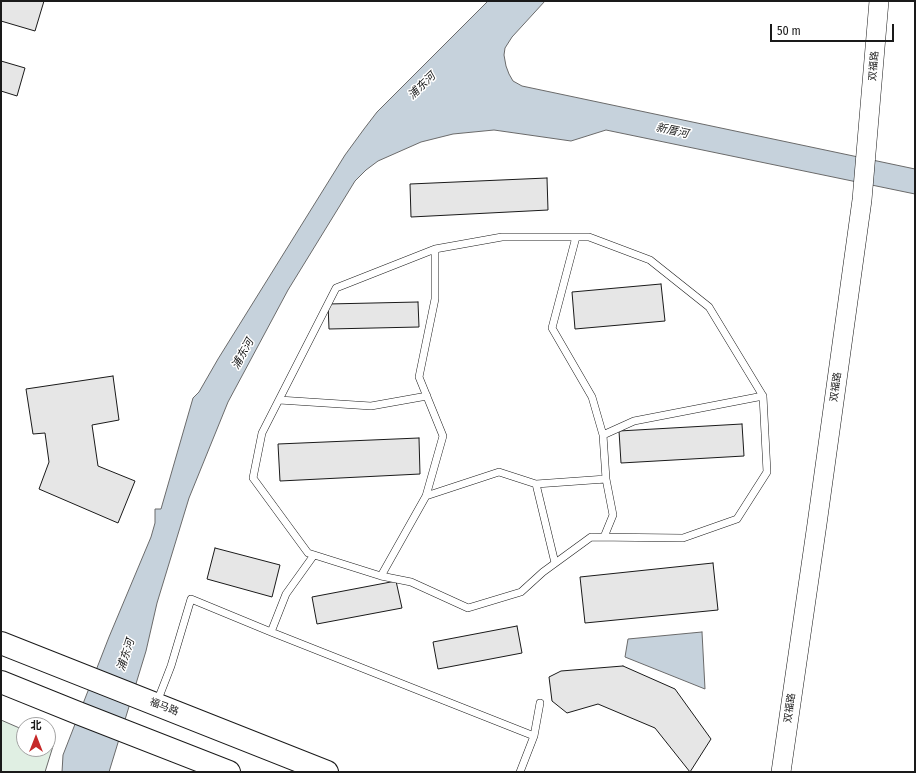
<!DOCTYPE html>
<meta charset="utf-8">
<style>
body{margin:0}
#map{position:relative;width:916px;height:773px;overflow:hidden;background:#fff;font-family:"Fira Sans Condensed","Noto Sans SC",sans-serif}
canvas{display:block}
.frame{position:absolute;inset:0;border:2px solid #1a1a1a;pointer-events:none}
.north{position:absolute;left:16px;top:717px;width:40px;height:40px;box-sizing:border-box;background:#fff;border:1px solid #a3a3a3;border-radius:50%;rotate:0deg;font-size:11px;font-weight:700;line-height:16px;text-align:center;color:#1a1a1a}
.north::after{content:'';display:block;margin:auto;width:14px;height:18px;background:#c62828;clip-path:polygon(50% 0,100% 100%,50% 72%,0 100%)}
.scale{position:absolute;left:770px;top:24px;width:124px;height:18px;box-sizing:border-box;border:2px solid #1a1a1a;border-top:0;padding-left:5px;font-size:12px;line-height:14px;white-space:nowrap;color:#1a1a1a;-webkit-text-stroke:3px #fff;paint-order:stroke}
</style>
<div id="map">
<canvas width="916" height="773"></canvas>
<div class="frame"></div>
<div class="north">北</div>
<div class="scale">50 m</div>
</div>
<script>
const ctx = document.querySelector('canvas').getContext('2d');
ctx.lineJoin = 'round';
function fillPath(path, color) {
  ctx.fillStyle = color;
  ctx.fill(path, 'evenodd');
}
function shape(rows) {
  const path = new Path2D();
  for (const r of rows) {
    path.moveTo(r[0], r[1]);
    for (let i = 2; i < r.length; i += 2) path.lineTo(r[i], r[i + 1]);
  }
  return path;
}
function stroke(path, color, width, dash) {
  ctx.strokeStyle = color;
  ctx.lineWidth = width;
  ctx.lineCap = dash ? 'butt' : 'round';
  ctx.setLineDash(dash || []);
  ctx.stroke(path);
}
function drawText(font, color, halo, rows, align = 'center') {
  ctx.font = font + ' "Fira Sans Condensed","Noto Sans SC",sans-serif';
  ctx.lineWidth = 3;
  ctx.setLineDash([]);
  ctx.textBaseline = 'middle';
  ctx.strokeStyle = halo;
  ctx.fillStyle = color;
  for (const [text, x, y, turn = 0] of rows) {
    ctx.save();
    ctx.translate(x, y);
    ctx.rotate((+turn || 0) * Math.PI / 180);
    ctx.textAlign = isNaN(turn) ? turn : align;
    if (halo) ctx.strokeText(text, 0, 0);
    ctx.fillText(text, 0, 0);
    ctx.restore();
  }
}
const green = shape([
 [1,720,24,730,24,749,48,749,48,740,54,743,45,772,1,772,1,720]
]);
const water = shape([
 [488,1,545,1,512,37,505,48,504,55,506,66,509,74,513,81,522,86,915,169,915,194,606,130,571,141,494,130,453,134,421,142,378,161,366,170,355,181,288,290,228,402,189,498,157,603,146,651,109,772,62,772,63,755,109,637,151,537,155,523,155,509,161,509,193,398,199,392,218,359,345,155,364,129,377,112,488,1],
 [702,632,705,689,625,657,628,639,702,632]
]);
const building = shape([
 [1,1,44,1,35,31,1,21,1,1],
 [1,61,25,68,17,96,1,91,1,61],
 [547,178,548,210,411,217,410,184,547,178],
 [661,284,665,321,575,329,572,292,661,284],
 [418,302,419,327,329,329,328,304,418,302],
 [113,376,119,420,92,425,98,466,135,481,118,523,39,489,49,462,45,433,33,434,26,389,113,376],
 [742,424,744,456,621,463,619,431,742,424],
 [419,438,420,474,280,481,278,444,419,438],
 [215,548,280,565,272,597,207,579,215,548],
 [713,563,718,610,585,623,580,577,713,563],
 [396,581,402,608,317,624,312,597,396,581],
 [517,626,522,653,438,669,433,642,517,626],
 [623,666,675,689,711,739,690,772,655,728,598,704,567,713,552,701,549,677,561,671,623,666]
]);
const service = shape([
 [502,237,589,237,650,260,709,307,763,396,767,472,737,519,683,538,591,537,543,572,521,592,468,608,411,582,381,576,308,553,253,478,262,433,336,288,435,249,502,237],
 [576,237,552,328,592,397,603,435],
 [279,400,371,406,427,396],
 [536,484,606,479],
 [426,496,499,472,536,484,555,563],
 [604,537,613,515,606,479,603,435,634,421,763,396],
 [381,576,426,496,443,436,419,377,435,299,435,249],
 [271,632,286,594,314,555],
 [157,702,171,666,191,599,271,632,534,736,540,703],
 [520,772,534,736]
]);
const tertiary = shape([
 [781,772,817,524,862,200,879,1]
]);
const primary = shape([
 [1,643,327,772],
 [1,682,78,713,229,772]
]);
const streetNames = [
 ["双福路",874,66,-85],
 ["双福路",836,387,-82],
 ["福马路",164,707,21],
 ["双福路",790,708,-82]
];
const waterNames = [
 ["浦东河",422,86,-44],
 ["新厝河",672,131,12],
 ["浦东河",243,354,-61],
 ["浦东河",126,655,-72]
];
fillPath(green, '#e0efe3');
stroke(green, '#6a6a6a', 1);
fillPath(water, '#c6d2dc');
stroke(water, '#6a6a6a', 1);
fillPath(building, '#e6e6e6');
stroke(building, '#1a1a1a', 1);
stroke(service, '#1a1a1a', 8);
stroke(tertiary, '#1a1a1a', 20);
stroke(primary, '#1a1a1a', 24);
stroke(service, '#fff', 7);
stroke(tertiary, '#fff', 19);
stroke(primary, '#fff', 22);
drawText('10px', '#1a1a1a', '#fff', streetNames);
drawText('italic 11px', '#1a1a1a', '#fff', waterNames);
</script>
